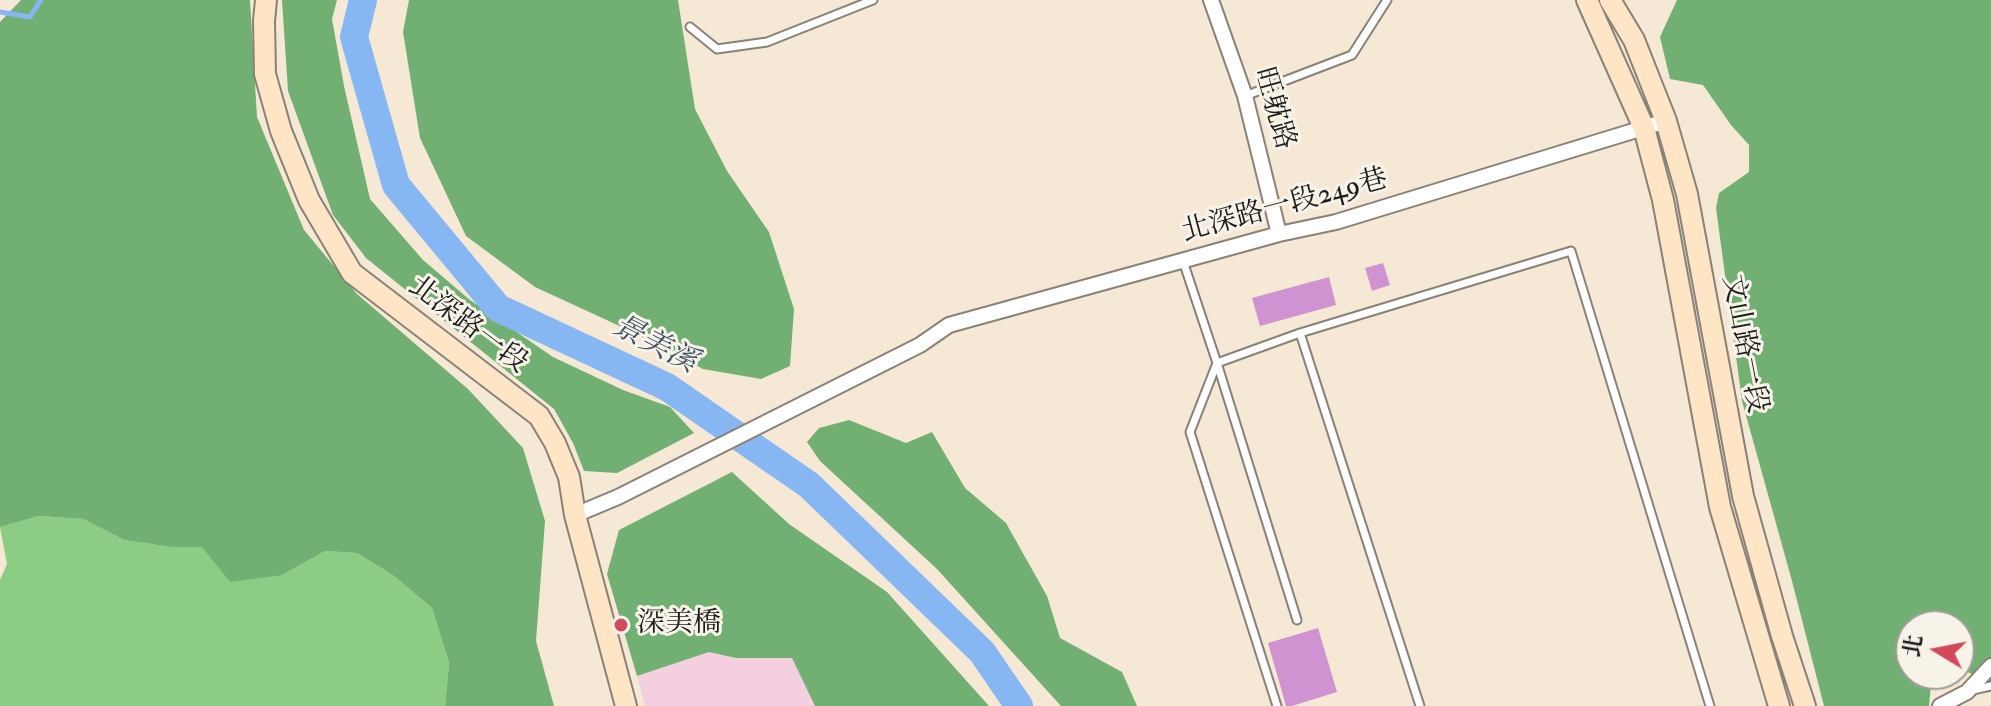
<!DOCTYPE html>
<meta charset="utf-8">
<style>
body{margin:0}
#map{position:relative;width:1991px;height:706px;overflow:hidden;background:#f5e8d5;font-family:"IM FELL Double Pica","Noto Serif TC",serif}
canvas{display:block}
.north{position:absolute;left:1895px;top:610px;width:80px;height:80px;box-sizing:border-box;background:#f7f3e8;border:2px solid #9f9d96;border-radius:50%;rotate:280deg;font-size:22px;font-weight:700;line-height:32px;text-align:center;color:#1c1c1c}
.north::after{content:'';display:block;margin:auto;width:28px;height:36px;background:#d1495b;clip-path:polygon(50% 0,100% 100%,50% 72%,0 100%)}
</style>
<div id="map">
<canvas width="1991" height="706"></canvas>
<div class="north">北</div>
</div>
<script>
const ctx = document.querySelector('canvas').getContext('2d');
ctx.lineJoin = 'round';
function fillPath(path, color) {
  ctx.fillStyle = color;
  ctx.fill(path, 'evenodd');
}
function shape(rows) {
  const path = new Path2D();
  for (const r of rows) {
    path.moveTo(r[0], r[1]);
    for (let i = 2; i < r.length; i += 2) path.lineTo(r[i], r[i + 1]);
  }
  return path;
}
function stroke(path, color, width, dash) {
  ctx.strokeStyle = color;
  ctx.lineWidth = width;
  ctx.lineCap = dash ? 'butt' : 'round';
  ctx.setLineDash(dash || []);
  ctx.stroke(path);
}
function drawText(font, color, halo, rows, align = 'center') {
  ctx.font = font + ' "IM FELL Double Pica","Noto Serif TC",serif';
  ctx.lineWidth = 6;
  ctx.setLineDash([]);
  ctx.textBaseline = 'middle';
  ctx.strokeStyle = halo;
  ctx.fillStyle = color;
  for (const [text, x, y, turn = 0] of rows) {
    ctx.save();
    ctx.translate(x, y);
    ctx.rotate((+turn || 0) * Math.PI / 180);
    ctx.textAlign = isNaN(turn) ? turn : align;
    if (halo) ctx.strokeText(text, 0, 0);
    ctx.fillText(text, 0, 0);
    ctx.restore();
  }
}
const built = shape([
 [709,652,736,658,793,658,815,706,645,706,637,676]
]);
const green = shape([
 [39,516,83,519,124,540,171,547,202,547,282,575,325,551,357,553,394,576,432,608,449,663,445,706,0,706,0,580,7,564,0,527]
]);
const forest = shape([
 [21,0,250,0,257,117,304,230,357,294,468,389,523,448,545,521,536,641,554,706,445,706,449,663,432,608,394,576,357,553,325,551,282,575,230,582,202,547,171,547,124,540,83,519,39,516,0,527,0,22],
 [282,0,337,0,332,19,344,86,370,199,423,260,470,300,553,357,623,390,670,407,694,433,617,473,584,471,573,443,554,409,366,258,333,215,288,91],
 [409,0,678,0,695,109,727,171,769,232,794,309,790,366,761,379,703,369,637,334,535,287,466,236,420,138,403,32],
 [1677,0,1991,0,1991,683,1959,668,1959,626,1911,626,1911,674,1932,674,1929,706,1824,706,1792,581,1742,401,1716,208,1719,193,1749,172,1749,145,1731,125,1703,85,1670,79,1660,37],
 [849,420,906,443,932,432,965,488,1006,523,1047,596,1060,638,1122,672,1137,706,1061,706,937,569,820,461,807,442,819,428],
 [732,472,789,524,887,592,989,706,815,706,792,658,736,658,709,652,637,676,607,574,619,530]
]);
const stream = shape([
 [0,12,30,17,41,0]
]);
const river = shape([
 [363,0,354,37,396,185,498,308,667,387,809,485,982,652,1019,706]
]);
const building = shape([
 [1383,263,1390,285,1372,291,1365,268],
 [1329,277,1336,305,1260,326,1252,298],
 [1318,628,1337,692,1292,706,1286,706,1268,643]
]);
const lane = shape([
 [690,27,717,49,767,42,873,0],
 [1245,96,1352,55,1387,0],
 [1183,261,1217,363,1300,333,1571,251,1710,706],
 [1300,333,1420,706],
 [1217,363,1190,432,1277,706],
 [1217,363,1297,620],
 [1973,690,1991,686]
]);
const street = shape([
 [1211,0,1245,96,1279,234],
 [575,515,618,497,920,345,949,325,1279,234,1336,222,1666,121],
 [1940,706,1967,692,1991,666]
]);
const secondary = shape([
 [266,0,264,21,265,74,281,131,309,200,352,273,539,416,555,443,569,477,575,515,626,706],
 [1587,0,1644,128,1663,200,1720,507,1779,706],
 [1610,0,1634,40,1666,121,1687,194,1743,496,1782,636,1805,706]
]);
const markers = [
 [621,625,8,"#d1495b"]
];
const streetNames = [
 ["旺躭路",1273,109,74],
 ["北深路一段249巷",1285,207,-15],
 ["北深路一段",467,326,37],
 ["文山路一段",1743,344,79]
];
const poiNames = [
 ["深美橋",637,625]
];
const waterNames = [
 ["景美溪",654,346,27]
];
fillPath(built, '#f3cfe0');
fillPath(green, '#8ccc84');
fillPath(forest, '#71b072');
stroke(stream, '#86b7f2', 5);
stroke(river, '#86b7f2', 28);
fillPath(building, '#cf93d1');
stroke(lane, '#888278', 11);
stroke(street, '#888278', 18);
stroke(secondary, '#888278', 24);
stroke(lane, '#fff', 7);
stroke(street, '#fff', 14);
stroke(secondary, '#fde5c5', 20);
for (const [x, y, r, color] of markers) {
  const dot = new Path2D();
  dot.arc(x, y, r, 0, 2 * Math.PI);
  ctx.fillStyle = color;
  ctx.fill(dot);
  stroke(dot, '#f7f3e8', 3);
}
drawText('28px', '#1c1c1c', '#f7f3e8', streetNames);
drawText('28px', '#1c1c1c', '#f7f3e8', poiNames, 'left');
drawText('italic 30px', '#415267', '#f7f3e8', waterNames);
</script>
